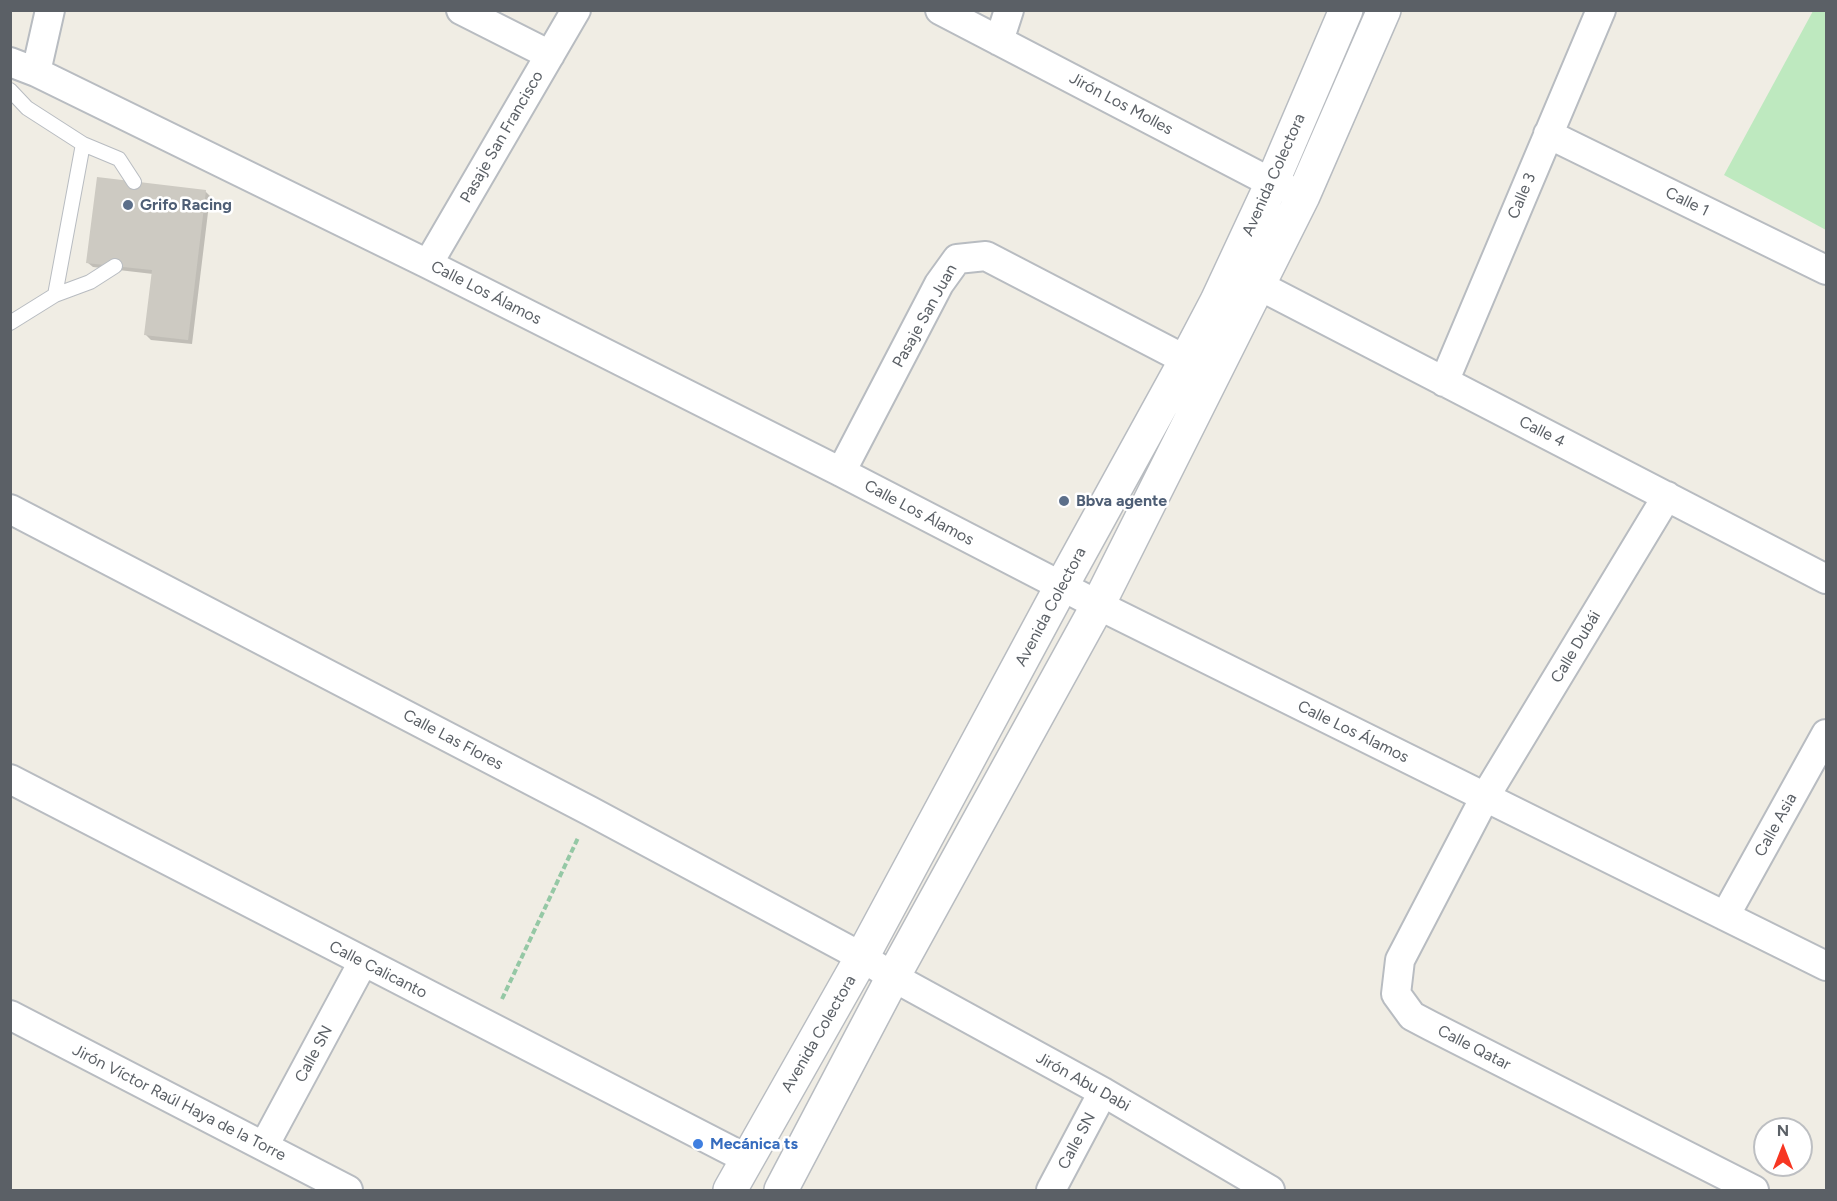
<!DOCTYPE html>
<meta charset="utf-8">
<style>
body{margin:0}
#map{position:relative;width:1837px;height:1201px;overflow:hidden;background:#f0ede4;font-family:Figtree,sans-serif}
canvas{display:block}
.frame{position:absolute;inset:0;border:12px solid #5b6066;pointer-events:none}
.north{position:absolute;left:1753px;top:1117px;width:60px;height:60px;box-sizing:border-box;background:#fff;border:2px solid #bdbfc2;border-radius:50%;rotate:0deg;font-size:16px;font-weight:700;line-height:24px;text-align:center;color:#5b6066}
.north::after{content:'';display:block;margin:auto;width:21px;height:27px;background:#f73622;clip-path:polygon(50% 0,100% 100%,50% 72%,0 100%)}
</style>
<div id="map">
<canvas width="1837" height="1201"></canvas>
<div class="frame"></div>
<div class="north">N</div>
</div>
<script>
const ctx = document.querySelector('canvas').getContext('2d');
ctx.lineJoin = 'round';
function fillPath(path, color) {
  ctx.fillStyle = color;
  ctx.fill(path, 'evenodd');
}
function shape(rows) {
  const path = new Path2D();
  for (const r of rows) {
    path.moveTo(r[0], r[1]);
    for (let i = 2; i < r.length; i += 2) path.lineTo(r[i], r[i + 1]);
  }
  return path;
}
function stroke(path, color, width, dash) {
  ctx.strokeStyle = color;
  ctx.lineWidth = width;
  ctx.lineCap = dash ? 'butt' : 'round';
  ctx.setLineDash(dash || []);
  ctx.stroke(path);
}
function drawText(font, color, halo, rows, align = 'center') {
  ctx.font = font + ' Figtree,sans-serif';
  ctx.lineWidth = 5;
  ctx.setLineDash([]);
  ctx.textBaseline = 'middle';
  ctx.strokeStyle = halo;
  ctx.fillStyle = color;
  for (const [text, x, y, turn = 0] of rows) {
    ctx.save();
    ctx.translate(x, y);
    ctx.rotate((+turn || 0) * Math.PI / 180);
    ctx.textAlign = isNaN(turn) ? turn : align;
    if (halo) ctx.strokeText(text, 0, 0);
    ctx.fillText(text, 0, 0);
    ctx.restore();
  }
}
const green = shape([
 [1813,11,1826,11,1826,230,1724,175]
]);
const shadow = shape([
 [205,191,210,196,192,344,151,340,146,335,153,274,93,267,88,263]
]);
const building = shape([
 [97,177,206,190,188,340,144,335,152,270,86,263]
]);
const path = shape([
 [502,999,578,838]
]);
const service = shape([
 [10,90,27,108,83,144,55,295,10,323],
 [83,144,119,159,134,182],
 [55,295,90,282,115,266]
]);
const minor = shape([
 [461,10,550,55],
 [940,10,1272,183,1293,191],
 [999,41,1009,10],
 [10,62,36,72,428,264,841,472,1098,605,1826,966],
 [36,72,50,10],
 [1548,134,1826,270],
 [428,264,576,10],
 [1258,285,1826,579],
 [1444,382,1601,10],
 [841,472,939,284,957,259,986,256,1186,360],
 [1667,496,1485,797,1400,960,1396,994,1412,1016,1431,1026,1754,1190],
 [10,509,590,811,862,957,893,977,1103,1092,1270,1190],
 [10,779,747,1159],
 [1725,916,1826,734],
 [10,1015,348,1190],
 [264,1146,363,962],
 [1051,1190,1103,1092]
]);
const tertiary = shape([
 [730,1190,862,957,1061,587,1186,360,1217,301,1272,183,1346,10],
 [781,1190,893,977,1098,605,1303,196,1384,10]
]);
const markers = [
 [128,205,6,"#5c6f8a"],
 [1064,501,6,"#5c6f8a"],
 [698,1144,6,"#3f7fe0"]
];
const streetNames = [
 ["Jirón Los Molles",1121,104,28],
 ["Pasaje San Francisco",502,137,-60],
 ["Avenida Colectora",1274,175,-66],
 ["Calle 3",1522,196,-67],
 ["Calle 1",1687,202,26],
 ["Calle Los Álamos",486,293,27],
 ["Pasaje San Juan",925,316,-61],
 ["Calle 4",1542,432,27],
 ["Calle Los Álamos",919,513,28],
 ["Avenida Colectora",1051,607,-62],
 ["Calle Dubái",1576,647,-59],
 ["Calle Los Álamos",1353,732,26],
 ["Calle Las Flores",453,740,28],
 ["Calle Asia",1776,825,-61],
 ["Calle Calicanto",378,970,27],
 ["Avenida Colectora",819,1034,-60],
 ["Calle Qatar",1474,1048,27],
 ["Calle SN",314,1054,-62],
 ["Jirón Abu Dabi",1083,1082,29],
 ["Jirón Víctor Raúl Haya de la Torre",179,1103,27],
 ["Calle SN",1077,1141,-62]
];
const serviceNames = [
 ["Grifo Racing",140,205],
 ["Bbva agente",1076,501]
];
const shopNames = [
 ["Mecánica ts",710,1144]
];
fillPath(green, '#bee9bf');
fillPath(shadow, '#0003');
fillPath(building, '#cdcac2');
stroke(service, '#b8bcc1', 16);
stroke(minor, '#b8bcc1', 32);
stroke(tertiary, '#b8bcc1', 36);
stroke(path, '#95c8a5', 4, [6, 3]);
stroke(service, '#fff', 14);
stroke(minor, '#fff', 28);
stroke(tertiary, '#fff', 33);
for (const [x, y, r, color] of markers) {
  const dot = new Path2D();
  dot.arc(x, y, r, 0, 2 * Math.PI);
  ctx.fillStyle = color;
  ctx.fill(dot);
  stroke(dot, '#fff', 2);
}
drawText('16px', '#5b6066', '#fff', streetNames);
drawText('bold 16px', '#4e5e75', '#fff', serviceNames, 'left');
drawText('bold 16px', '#366cbe', '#fff', shopNames, 'left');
</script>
